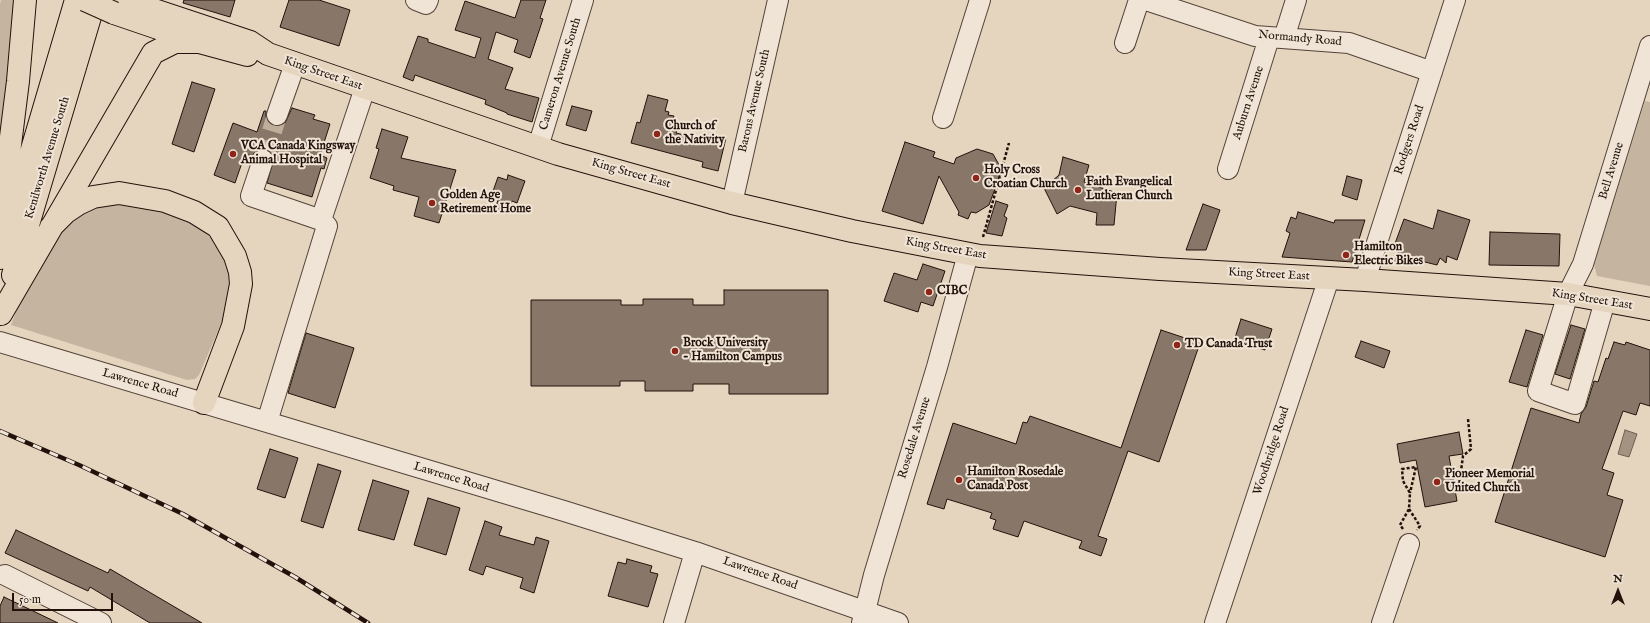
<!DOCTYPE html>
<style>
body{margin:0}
#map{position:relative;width:1650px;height:623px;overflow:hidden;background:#e6d5be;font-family:"IM FELL English",serif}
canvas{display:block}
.north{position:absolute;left:1598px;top:571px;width:40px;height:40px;-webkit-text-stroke:3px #efe4d5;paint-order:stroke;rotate:0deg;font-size:11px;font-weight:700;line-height:16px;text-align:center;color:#22120b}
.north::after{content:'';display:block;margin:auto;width:14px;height:18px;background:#22120b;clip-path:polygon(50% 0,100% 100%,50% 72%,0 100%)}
.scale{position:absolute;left:12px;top:593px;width:101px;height:18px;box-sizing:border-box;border:2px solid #22120b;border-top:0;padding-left:5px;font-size:12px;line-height:14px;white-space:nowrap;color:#22120b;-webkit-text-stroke:3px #efe4d5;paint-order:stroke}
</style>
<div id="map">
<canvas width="1650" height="623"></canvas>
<div class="north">N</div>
<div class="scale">50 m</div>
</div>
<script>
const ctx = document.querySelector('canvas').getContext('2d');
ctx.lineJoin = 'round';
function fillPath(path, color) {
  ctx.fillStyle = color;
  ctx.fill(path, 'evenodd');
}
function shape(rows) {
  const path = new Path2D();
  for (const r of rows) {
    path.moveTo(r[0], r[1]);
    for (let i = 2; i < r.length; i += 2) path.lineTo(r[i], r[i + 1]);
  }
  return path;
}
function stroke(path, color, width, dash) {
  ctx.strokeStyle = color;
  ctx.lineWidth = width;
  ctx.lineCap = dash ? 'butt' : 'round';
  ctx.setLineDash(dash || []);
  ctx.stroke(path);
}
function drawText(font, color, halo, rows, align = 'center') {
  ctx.font = font + ' "IM FELL English",serif';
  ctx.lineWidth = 4;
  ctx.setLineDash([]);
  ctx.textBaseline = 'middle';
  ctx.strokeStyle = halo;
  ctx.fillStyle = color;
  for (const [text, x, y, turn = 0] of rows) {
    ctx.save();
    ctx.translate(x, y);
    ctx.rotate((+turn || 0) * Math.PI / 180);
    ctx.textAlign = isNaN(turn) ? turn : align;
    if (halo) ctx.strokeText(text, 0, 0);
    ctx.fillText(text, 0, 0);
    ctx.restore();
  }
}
const green = shape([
 [1,0,19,0,0,145,0,4],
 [1645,101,1650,102,1650,286,1597,276,1594,265],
 [105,203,141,205,191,221,214,240,225,257,231,280,229,305,199,375,195,379,187,380,11,325,23,294,66,224,85,211]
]);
const water = shape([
 [1625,430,1637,434,1629,457,1618,454,1625,430]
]);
const building = shape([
 [184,0,235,0,230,17,183,3,184,0],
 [289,0,319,0,350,10,339,46,280,27,289,0],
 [521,0,546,0,540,18,543,19,530,58,514,52,518,40,496,32,488,59,513,68,505,89,539,98,532,122,507,114,507,113,485,104,486,100,415,75,413,81,403,77,418,36,428,39,428,42,475,58,481,38,455,30,465,1,515,18,521,0],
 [192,82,215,89,194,152,172,144,192,82],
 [648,95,668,100,665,111,669,112,668,115,674,116,671,125,678,127,676,133,708,141,709,138,712,139,713,135,726,138,718,171,702,167,703,162,631,143,637,122,640,123,648,95],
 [572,106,592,111,586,131,566,125,572,106],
 [292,108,315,115,313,119,330,124,320,155,327,158,324,169,321,168,312,197,267,183,274,158,271,152,266,149,256,151,252,156,245,154,235,183,214,175,233,123,257,132,264,111,266,111,266,117,269,123,279,126,285,123,292,108],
 [382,129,408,137,401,158,456,170,439,223,414,216,419,197,393,190,394,186,370,178,379,149,376,148,382,129],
 [905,142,935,152,933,157,954,164,956,158,977,149,993,154,1002,170,989,205,976,213,971,212,968,219,958,215,959,212,939,176,923,224,882,211,905,142],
 [1063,157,1089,165,1084,182,1117,193,1114,225,1096,225,1097,213,1070,206,1057,214,1044,188,1059,175,1063,157],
 [508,175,525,181,517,203,512,201,507,214,495,209,499,197,492,194,498,177,507,180,508,175],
 [1347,176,1362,180,1357,200,1342,195,1347,176],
 [996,201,1008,205,1004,216,1007,218,1002,236,986,233,996,201],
 [1203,204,1220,210,1206,250,1186,250,1203,204],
 [1438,210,1470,220,1457,260,1447,256,1446,263,1440,258,1437,265,1409,258,1407,263,1394,261,1399,251,1393,249,1404,219,1433,229,1438,210],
 [1298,212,1334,223,1335,220,1365,220,1352,262,1282,257,1290,233,1286,231,1291,217,1296,219,1298,212],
 [1490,232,1560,234,1559,266,1489,265,1490,232],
 [923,264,945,271,933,306,921,302,918,312,884,301,894,273,917,280,923,264],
 [724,290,828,290,828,394,729,394,729,384,693,384,693,391,645,391,645,381,620,381,620,386,531,386,531,300,621,300,621,305,643,305,643,299,693,299,693,305,724,305,724,290],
 [1241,319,1272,329,1265,350,1234,341,1241,319],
 [1571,325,1585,329,1570,379,1555,374,1571,325],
 [1161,330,1200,343,1159,462,1128,451,1098,536,1107,539,1101,556,1079,548,1082,541,1024,521,1018,537,993,529,996,520,990,518,992,513,947,499,944,509,927,504,953,423,1016,444,1023,422,1027,423,1030,416,1121,448,1161,330],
 [1526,330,1543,335,1527,387,1509,382,1526,330],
 [306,333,354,348,335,408,288,393,306,333],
 [1361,341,1390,351,1384,368,1355,357,1361,341],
 [1614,342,1625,345,1626,342,1650,350,1650,406,1640,403,1636,415,1623,411,1602,469,1614,473,1607,495,1623,500,1605,557,1495,522,1531,408,1579,423,1581,414,1586,407,1594,381,1598,382,1606,358,1608,359,1614,342],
 [1459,432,1463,454,1449,456,1457,501,1425,507,1416,460,1400,463,1397,444,1459,432],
 [270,449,298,458,285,498,257,489,270,449],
 [318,464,341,471,323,528,301,521,318,464],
 [373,480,409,491,394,540,358,530,373,480],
 [428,498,460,508,446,555,414,545,428,498],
 [485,521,502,527,499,535,534,545,536,537,549,541,534,593,520,588,523,578,486,566,483,575,469,570,485,521],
 [16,530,108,573,110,569,202,623,150,623,90,587,88,591,5,553,16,530],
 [627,559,652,566,650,572,658,574,648,607,608,596,618,562,626,564,627,559],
 [4,597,58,623,0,623,0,606,4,597]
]);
const minorTunnel = shape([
 [263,160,277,115]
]);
const path = shape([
 [983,237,1009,143],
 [1458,493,1463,456,1471,449,1468,419],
 [1409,509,1420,526,1417,530],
 [1403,529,1400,525,1409,509,1410,493,1403,481,1402,469,1416,467,1410,493]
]);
const minor = shape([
 [416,0,426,4,428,0],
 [1146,0,1255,36,1349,43,1432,72],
 [1284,38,1296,0],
 [1125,43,1139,0],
 [277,115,295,64],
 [943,118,980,0],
 [538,147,583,0],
 [263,160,251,196,321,220,327,226,267,422],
 [1228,169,1269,38],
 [732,203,778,0],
 [321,220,365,88],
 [1365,280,1455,0],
 [1605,301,1575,404,1538,391,1568,294,1583,264,1650,46],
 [0,342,564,511,695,552,898,623],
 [5,575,101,623],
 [674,623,695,552],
 [862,623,874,575,937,367,968,254],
 [1215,623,1329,278],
 [1382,623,1409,544]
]);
const major = shape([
 [124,0,250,42,268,54,558,154,732,203,852,231,980,256,1160,269,1365,280,1568,294,1650,309],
 [114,13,199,42,247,55],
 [1,217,18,81,25,0],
 [51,227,66,212,78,204,93,197,119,193,165,201,194,212,218,227,235,256,240,272,241,284,233,326,204,403],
 [0,258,76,0],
 [13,275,95,0],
 [1,314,153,53,175,42,199,42]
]);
const rail = shape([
 [0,431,79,465,183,514,295,577,368,623]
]);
const majorBridge = shape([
 [85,0,114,13]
]);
const markers = [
 [657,134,4,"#8f2418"],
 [233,154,4,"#8f2418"],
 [976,178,4,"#8f2418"],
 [1078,190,4,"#8f2418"],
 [432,203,4,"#8f2418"],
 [1346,255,4,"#8f2418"],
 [929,292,4,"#8f2418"],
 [1177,345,4,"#8f2418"],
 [675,351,4,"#8f2418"],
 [959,480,4,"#8f2418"],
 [1437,482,4,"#8f2418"]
];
const streetNames = [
 ["Normandy Road",1300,39,5],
 ["King Street East",323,74,19],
 ["Cameron Avenue South",561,74,-73],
 ["Barons Avenue South",755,101,-77],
 ["Auburn Avenue",1249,103,-72],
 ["Rodgers Road",1410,140,-72],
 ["Kenilworth Avenue South",48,158,-73],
 ["Bell Avenue",1612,171,-73],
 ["King Street East",631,174,16],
 ["King Street East",946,249,10],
 ["King Street East",1269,275,3],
 ["King Street East",1592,300,9],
 ["Lawrence Road",140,384,16],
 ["Rosedale Avenue",915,438,-73],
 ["Woodbridge Road",1272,451,-72],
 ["Lawrence Road",451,478,17],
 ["Lawrence Road",760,574,19]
];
const poiNames = [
 ["Church of",665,127],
 ["the Nativity",665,141],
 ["VCA Canada Kingsway",241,147],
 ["Animal Hospital",241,161],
 ["Holy Cross",984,171],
 ["Croatian Church",984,185],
 ["Faith Evangelical",1086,183],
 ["Lutheran Church",1086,197],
 ["Golden Age",440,196],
 ["Retirement Home",440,210],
 ["Hamilton",1354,248],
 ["Electric Bikes",1354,262],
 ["CIBC",937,292],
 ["Brock University",683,344],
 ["- Hamilton Campus",683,358],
 ["TD Canada Trust",1185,345],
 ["Hamilton Rosedale",967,473],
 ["Canada Post",967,487],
 ["Pioneer Memorial",1445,475],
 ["United Church",1445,489]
];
fillPath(green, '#c5b4a0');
fillPath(water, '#a39381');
stroke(water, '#6f5f52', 1);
fillPath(building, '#887768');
stroke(building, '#22120b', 1);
stroke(minorTunnel, '#bfae9a', 20, [20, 10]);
stroke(minor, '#534338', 22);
stroke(major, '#22120b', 24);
stroke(path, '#22120b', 2.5, [3, 2]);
stroke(minor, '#efe4d5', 20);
stroke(major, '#e6d5be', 22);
stroke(rail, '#22120b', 4.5);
stroke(rail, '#efe4d5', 3, [9]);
stroke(majorBridge, '#22120b', 24, []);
stroke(majorBridge, '#e6d5be', 22);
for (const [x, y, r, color] of markers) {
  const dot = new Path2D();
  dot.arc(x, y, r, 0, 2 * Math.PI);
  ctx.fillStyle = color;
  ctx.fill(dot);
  stroke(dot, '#efe4d5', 1.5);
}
drawText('12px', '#22120b', '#efe4d5', streetNames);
drawText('bold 12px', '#22120b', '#efe4d5', poiNames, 'left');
</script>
